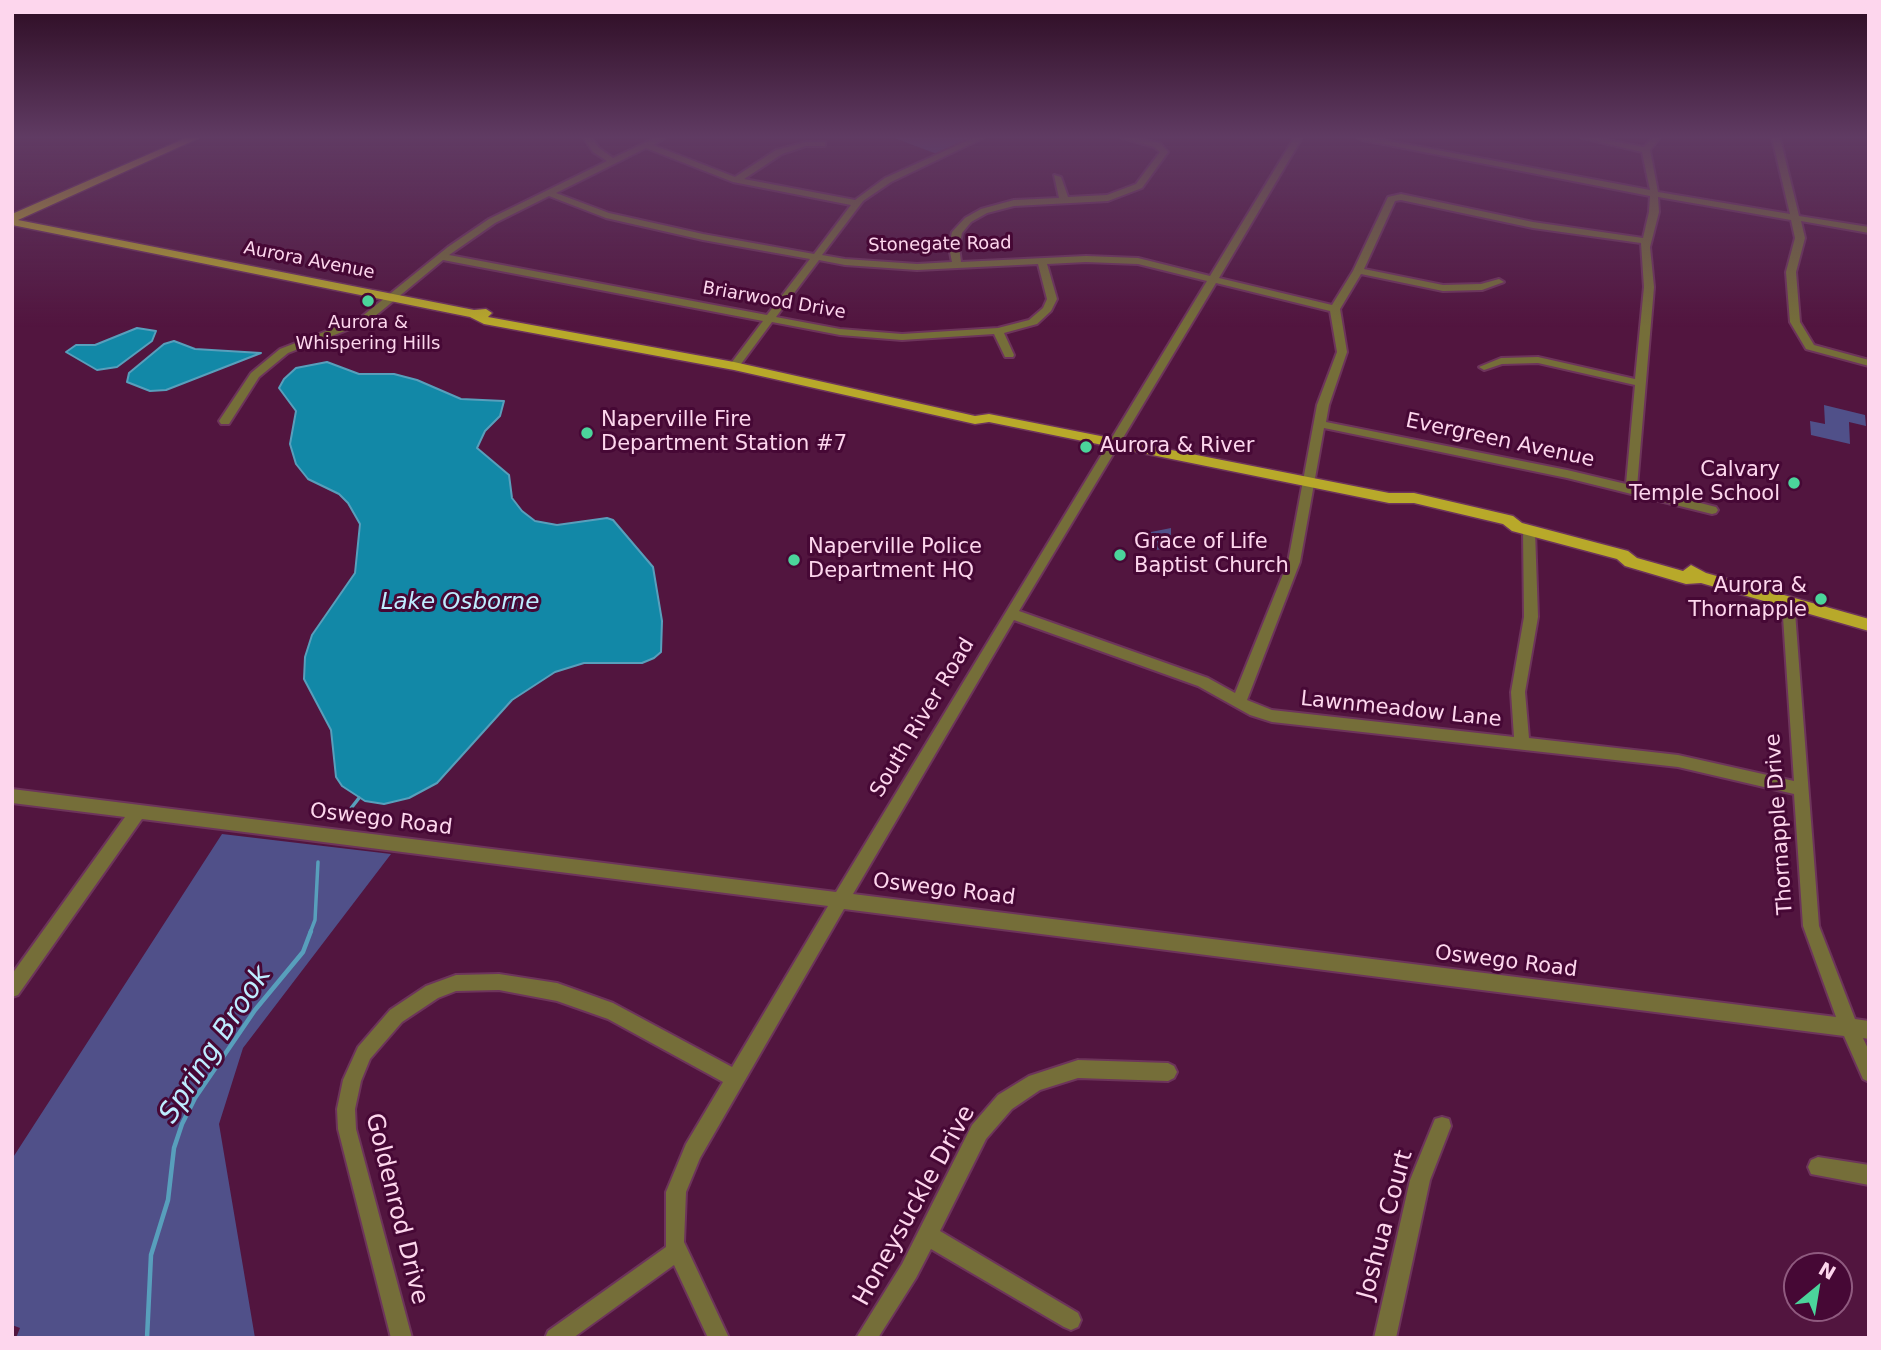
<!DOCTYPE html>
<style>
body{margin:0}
#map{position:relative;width:1881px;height:1350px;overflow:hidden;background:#52153f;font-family:"DejaVu Sans",sans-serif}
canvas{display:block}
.frame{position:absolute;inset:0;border:14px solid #fdd6ed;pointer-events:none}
.north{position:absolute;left:1783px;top:1252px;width:70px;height:70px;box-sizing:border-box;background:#460835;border:2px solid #8f5a7f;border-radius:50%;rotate:30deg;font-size:19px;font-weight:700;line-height:28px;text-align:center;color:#fdd6ed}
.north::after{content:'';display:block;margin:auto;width:24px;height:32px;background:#4bd49b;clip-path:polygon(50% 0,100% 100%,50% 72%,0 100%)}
</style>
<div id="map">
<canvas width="1881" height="1350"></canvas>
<div class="frame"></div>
<div class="north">N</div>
</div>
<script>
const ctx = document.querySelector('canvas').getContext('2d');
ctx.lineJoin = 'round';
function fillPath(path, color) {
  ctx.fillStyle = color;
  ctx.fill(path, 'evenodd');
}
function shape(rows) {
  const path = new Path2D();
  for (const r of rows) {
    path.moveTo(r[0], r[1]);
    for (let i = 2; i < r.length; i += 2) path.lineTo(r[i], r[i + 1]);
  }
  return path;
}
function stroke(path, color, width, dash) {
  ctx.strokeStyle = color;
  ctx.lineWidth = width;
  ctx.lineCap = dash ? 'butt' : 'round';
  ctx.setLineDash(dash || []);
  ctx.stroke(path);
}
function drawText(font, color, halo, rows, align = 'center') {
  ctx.font = font + ' "DejaVu Sans",sans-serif';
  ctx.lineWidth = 6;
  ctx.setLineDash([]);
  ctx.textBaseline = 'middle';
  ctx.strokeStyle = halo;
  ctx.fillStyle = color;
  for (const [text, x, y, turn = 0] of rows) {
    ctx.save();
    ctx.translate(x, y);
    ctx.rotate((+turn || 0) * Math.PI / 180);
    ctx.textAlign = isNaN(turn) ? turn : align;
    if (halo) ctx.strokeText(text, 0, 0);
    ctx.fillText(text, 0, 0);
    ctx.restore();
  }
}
const green = shape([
 [894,138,972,138,937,154],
 [1824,405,1865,415,1866,426,1849,422,1850,444,1811,435,1810,421,1825,424],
 [1171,528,1171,549,1153,550,1147,546,1146,533],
 [222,834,391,854,243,1048,219,1124,255,1338,16,1338,20,1328,12,1325,12,1159]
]);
const water = shape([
 [137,328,156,331,152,341,117,367,97,370,66,352,76,345,95,345,137,328],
 [174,341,195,349,261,353,166,390,150,391,127,382,129,373,164,344,174,341],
 [327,362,359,374,394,374,417,380,461,399,504,401,500,416,485,431,477,448,509,475,512,498,522,511,535,521,557,525,607,518,613,520,653,567,662,621,661,652,654,658,642,663,584,663,555,672,512,700,437,783,409,798,384,804,365,801,342,786,336,777,331,730,304,679,305,657,312,635,355,573,360,524,348,503,339,494,308,479,296,464,290,444,296,411,279,388,284,379,296,368,327,362]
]);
const streamFar1 = shape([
 [345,816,359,798],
 [310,933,315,920,318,862]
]);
const stream = shape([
 [147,1338,151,1255,168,1200,174,1148,182,1124,195,1098,255,1010,303,952,311,931]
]);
const minor = shape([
 [584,138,592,138,599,148,613,158,655,138,665,138,653,145,735,177,776,150,806,142,825,142,825,146,806,146,782,154,744,179,855,200,885,178,973,138,983,138,891,182,863,201,822,255,845,259,917,264,952,262,949,247,952,232,965,218,981,209,1014,200,1059,198,1054,175,1061,177,1068,197,1107,195,1136,184,1160,152,1154,147,1122,138,1136,138,1160,143,1168,152,1142,188,1108,201,1014,206,987,213,971,222,962,233,959,247,961,262,1086,256,1138,258,1210,276,1294,138,1302,138,1219,278,1332,305,1353,271,1388,197,1401,194,1533,222,1643,238,1649,212,1650,196,1362,140,1358,138,1373,138,1650,190,1642,152,1582,138,1597,138,1644,147,1652,138,1660,138,1650,150,1658,192,1790,214,1772,138,1780,138,1799,216,1869,227,1869,233,1801,221,1805,238,1796,272,1800,322,1814,345,1869,360,1869,366,1806,349,1790,322,1786,272,1795,238,1791,220,1658,197,1659,212,1650,247,1654,287,1637,487,1716,507,1718,510,1716,513,1712,514,1567,478,1324,428,1300,562,1247,700,1272,710,1514,737,1511,692,1524,617,1523,531,1529,527,1535,531,1538,617,1525,692,1529,738,1678,755,1794,781,1782,602,1789,597,1794,599,1819,926,1855,1019,1869,1021,1869,1039,1863,1038,1869,1051,1869,1082,1863,1079,1844,1036,844,909,700,1158,686,1192,684,1242,729,1338,708,1338,674,1265,573,1338,545,1338,548,1331,666,1247,666,1192,686,1144,723,1082,608,1019,557,1001,499,990,456,991,438,998,402,1022,370,1059,361,1081,355,1109,356,1129,412,1338,391,1338,338,1129,337,1109,343,1080,358,1047,390,1010,426,986,456,975,499,974,557,983,613,1003,732,1067,828,906,142,819,18,995,12,997,12,974,125,817,12,803,12,789,836,892,1207,281,1138,264,1086,262,1047,264,1057,299,1051,311,1037,324,1004,333,1014,355,1013,357,1005,357,994,334,902,340,840,335,772,322,738,368,734,369,729,366,763,321,443,260,368,322,288,353,259,377,229,424,221,424,219,421,251,373,280,349,360,318,448,247,489,219,607,161,593,152,584,138],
 [646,148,733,182,851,205,814,254,703,234,609,213,556,193,646,148],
 [549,196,606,218,703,240,810,259,767,315,449,255,495,223,549,196],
 [1401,200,1533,228,1641,243,1644,287,1635,379,1538,357,1501,358,1479,367,1484,370,1502,364,1538,363,1635,385,1626,484,1567,470,1326,422,1329,405,1347,352,1340,309,1361,274,1443,291,1482,290,1504,282,1499,279,1481,284,1443,285,1364,269,1395,201,1401,200],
 [819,260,845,265,917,270,1038,264,1047,299,1043,308,1029,320,998,328,902,334,840,329,776,317,819,260],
 [1216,283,1330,311,1337,352,1317,405,1288,562,1235,693,1208,678,1019,611,1216,283],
 [1014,620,1198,686,1250,715,1272,722,1678,767,1794,794,1803,926,1836,1017,853,894,1014,620],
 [1078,1060,1168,1063,1174,1066,1177,1072,1174,1078,1168,1081,1078,1078,1040,1090,1012,1109,986,1139,940,1231,1078,1313,1081,1320,1078,1327,1071,1330,1064,1327,931,1249,916,1278,878,1338,856,1338,902,1264,972,1125,998,1095,1029,1076,1078,1060],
 [1442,1117,1449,1119,1451,1126,1430,1180,1396,1338,1374,1338,1410,1180,1435,1119,1442,1117],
 [1818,1157,1869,1165,1869,1185,1811,1174,1808,1167,1811,1160,1818,1157]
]);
const major = shape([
 [186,138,199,138,18,220,474,310,486,309,492,313,488,317,734,362,975,416,989,414,1389,493,1414,493,1513,516,1522,523,1628,551,1637,558,1683,571,1691,565,1706,573,1869,619,1869,631,1701,583,1686,584,1625,566,1617,559,1512,531,1503,524,1414,503,1389,503,989,422,975,424,734,370,484,324,470,317,12,225,12,214,186,138]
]);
const markers = [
 [368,301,7,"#4bd49b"],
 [587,433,7,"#4bd49b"],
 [1086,447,7,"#4bd49b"],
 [1794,483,7,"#4bd49b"],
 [1120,555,7,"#4bd49b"],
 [794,560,7,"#4bd49b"],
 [1821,599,7,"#4bd49b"]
];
const farStreetnames = [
 ["Stonegate Road",940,245,-1],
 ["Aurora Avenue",309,261,11],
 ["Briarwood Drive",774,301,10]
];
const farPoinames = [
 ["Aurora &",368,323],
 ["Whispering Hills",368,344]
];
const poiNames = [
 ["Naperville Fire",601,421],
 ["Department Station #7",601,445],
 ["Aurora & River",1100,447],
 ["Calvary",1780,471,"right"],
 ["Temple School",1780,495,"right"],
 ["Grace of Life",1134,543],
 ["Baptist Church",1134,567],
 ["Naperville Police",808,548],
 ["Department HQ",808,572],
 ["Aurora &",1807,587,"right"],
 ["Thornapple",1807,611,"right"]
];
const streetNames = [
 ["Evergreen Avenue",1500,441,12],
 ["Lawnmeadow Lane",1401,710,6],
 ["South River Road",923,718,-59],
 ["Oswego Road",381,820,7],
 ["Thornapple Drive",1780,824,-94],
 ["Oswego Road",944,890,7],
 ["Oswego Road",1506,962,7]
];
const waterNames = [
 ["Lake Osborne",460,603]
];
const nearStreetnames = [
 ["Honeysuckle Drive",915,1206,-61],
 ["Goldenrod Drive",396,1209,76],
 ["Joshua Court",1386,1225,-75]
];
const nearWaternames = [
 ["Spring Brook",216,1045,-57]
];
fillPath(green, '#505089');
fillPath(water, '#1288a7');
stroke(water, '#589fbc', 2);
stroke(streamFar1, '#589fbc', 3.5);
stroke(stream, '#589fbc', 4.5);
stroke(minor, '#6d345b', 4);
stroke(major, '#6d345b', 3);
fillPath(minor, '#756e39');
fillPath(major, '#b8a92a');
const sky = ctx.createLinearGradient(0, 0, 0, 327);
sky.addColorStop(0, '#2d0c23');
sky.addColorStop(0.42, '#603b63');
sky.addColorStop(1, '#603b6300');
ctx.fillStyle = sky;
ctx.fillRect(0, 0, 1881, 327);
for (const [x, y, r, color] of markers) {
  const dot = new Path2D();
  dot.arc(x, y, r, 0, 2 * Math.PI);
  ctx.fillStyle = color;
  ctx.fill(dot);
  stroke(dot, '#460835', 2.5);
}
drawText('18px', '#fdd6ed', '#460835', farStreetnames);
drawText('18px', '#fdd6ed', '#460835', farPoinames);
drawText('21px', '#fdd6ed', '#460835', poiNames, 'left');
drawText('21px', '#fdd6ed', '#460835', streetNames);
drawText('italic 23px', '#beedff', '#460835', waterNames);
drawText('24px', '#fdd6ed', '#460835', nearStreetnames);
drawText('italic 28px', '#beedff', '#460835', nearWaternames);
</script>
